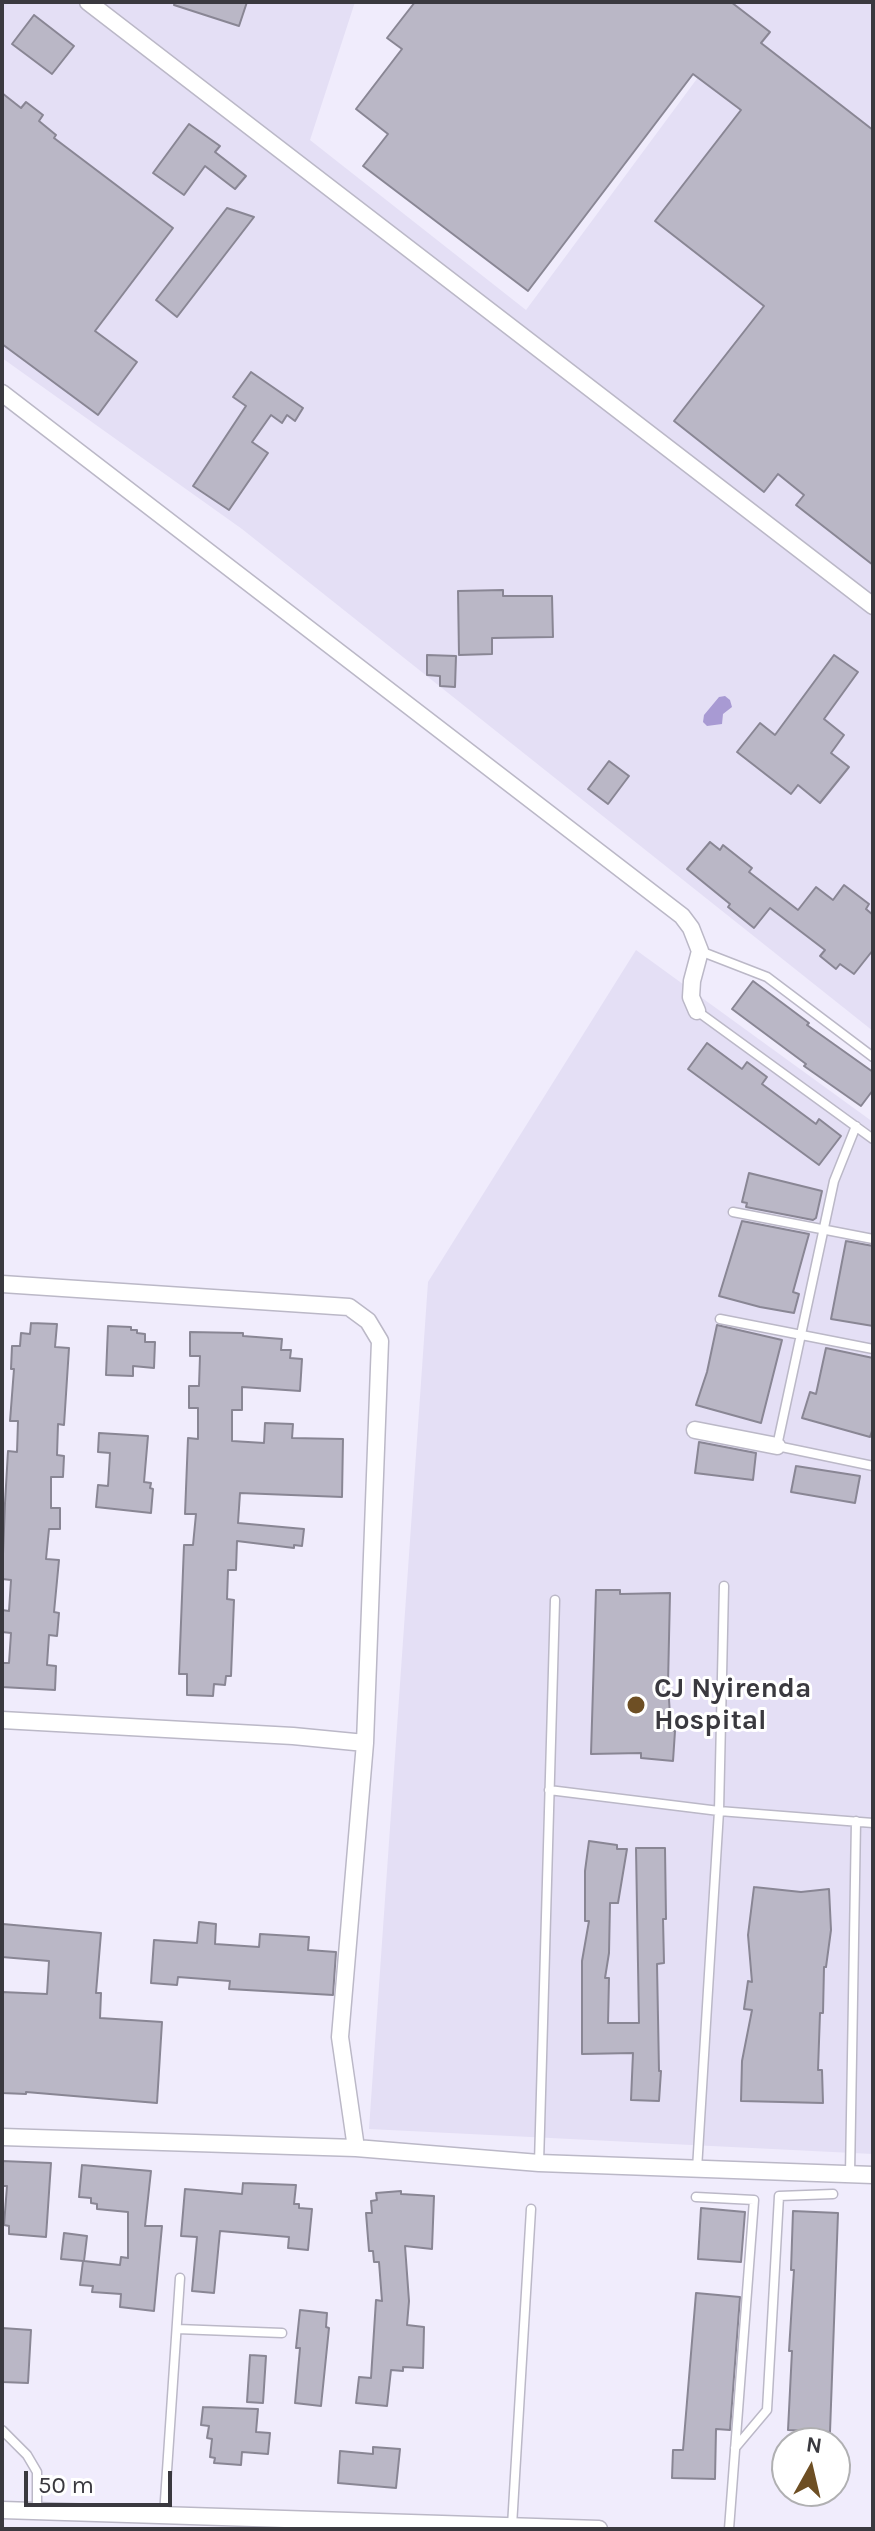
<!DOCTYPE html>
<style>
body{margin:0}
#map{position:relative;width:875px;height:2531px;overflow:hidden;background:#f0ecfc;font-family:Karla,sans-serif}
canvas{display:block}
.frame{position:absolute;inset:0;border:4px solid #3a393f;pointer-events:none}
.north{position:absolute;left:771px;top:2427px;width:80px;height:80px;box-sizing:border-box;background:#fff;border:2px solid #b0b0b2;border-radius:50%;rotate:8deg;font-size:22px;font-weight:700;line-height:32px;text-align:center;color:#3a393f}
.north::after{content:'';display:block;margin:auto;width:28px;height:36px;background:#6e4f24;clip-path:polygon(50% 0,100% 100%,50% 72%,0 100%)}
.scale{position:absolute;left:24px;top:2471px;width:148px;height:36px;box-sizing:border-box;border:4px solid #3a393f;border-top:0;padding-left:10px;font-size:24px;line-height:28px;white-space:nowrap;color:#3a393f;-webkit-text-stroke:6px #fff;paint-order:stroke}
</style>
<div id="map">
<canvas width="875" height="2531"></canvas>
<div class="frame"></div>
<div class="north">N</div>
<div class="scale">50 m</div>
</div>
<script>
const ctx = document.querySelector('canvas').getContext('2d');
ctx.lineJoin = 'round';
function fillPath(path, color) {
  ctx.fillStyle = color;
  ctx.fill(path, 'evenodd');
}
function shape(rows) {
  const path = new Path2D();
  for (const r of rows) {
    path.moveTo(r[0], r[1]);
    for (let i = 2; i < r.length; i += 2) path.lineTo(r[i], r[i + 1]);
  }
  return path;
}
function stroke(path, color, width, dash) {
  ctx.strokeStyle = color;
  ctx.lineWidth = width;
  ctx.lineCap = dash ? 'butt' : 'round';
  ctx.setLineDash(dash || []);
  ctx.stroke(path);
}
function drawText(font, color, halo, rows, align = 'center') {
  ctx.font = font + ' Karla,sans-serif';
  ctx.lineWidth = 6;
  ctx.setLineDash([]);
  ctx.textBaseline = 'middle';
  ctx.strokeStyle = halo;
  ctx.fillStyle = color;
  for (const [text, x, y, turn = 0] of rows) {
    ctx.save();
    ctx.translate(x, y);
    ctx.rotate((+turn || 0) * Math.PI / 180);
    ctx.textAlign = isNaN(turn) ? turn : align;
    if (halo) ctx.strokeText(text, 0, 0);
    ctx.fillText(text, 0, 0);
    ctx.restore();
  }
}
const built = shape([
 [2,2,355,2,310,140,526,310,730,34,694,2,873,2,873,1031,242,529,2,358],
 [636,950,873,1122,873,2154,369,2129,428,1282]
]);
const water = shape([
 [725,696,730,700,732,707,723,714,722,724,707,726,703,722,704,715,719,697]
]);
const building = shape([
 [175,2,247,2,239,26,174,5,175,2],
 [415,2,731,2,770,32,761,43,873,130,873,565,796,505,804,495,778,474,764,492,674,421,764,306,655,221,741,110,693,74,528,291,363,166,388,134,356,109,402,49,387,38,415,2],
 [34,15,74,46,52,74,12,44,34,15],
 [2,93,21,108,26,102,43,115,39,121,56,135,54,138,173,228,95,331,137,362,98,415,2,344,2,93],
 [189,124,220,146,215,152,246,176,235,189,205,166,184,195,153,173,189,124],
 [227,208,254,217,177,317,156,300,227,208],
 [251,372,303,408,295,421,287,415,282,423,271,415,252,442,268,453,229,510,193,486,246,406,233,397,251,372],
 [503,590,503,596,552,596,553,637,492,638,492,654,459,655,458,591,503,590],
 [427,655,456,656,455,687,440,686,440,676,427,675,427,655],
 [834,655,858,672,824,719,844,735,831,753,849,767,820,803,798,785,791,794,737,752,760,723,775,735,834,655],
 [609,761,629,776,608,804,588,789,609,761],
 [710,842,720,850,723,845,752,868,749,872,798,910,816,887,833,900,844,885,869,904,866,909,873,915,873,950,854,974,840,964,836,969,820,956,825,950,770,908,754,928,728,907,730,904,687,869,710,842],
 [753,981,809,1023,807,1025,873,1072,873,1090,861,1106,804,1066,806,1064,732,1009,753,981],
 [707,1043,742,1069,747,1062,767,1077,762,1084,816,1124,819,1119,841,1136,819,1165,688,1069,707,1043],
 [749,1173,822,1191,816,1218,813,1220,746,1207,747,1203,742,1202,749,1173],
 [742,1221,809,1234,793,1292,799,1294,794,1313,760,1307,719,1296,742,1221],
 [846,1241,873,1246,873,1326,831,1319,846,1241],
 [31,1323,57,1324,55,1347,69,1348,64,1425,58,1424,57,1455,64,1456,63,1477,51,1477,51,1508,60,1508,60,1529,49,1529,46,1559,59,1560,54,1612,59,1613,57,1636,49,1635,47,1665,56,1666,55,1690,2,1687,2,1663,9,1663,11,1633,2,1632,2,1610,9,1611,11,1580,2,1579,5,1503,8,1451,17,1452,18,1421,10,1421,14,1369,11,1369,12,1346,20,1346,21,1333,30,1334,31,1323],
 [717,1325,782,1340,761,1423,696,1405,707,1372,717,1325],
 [108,1326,131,1327,131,1330,137,1330,137,1333,145,1334,145,1342,155,1342,154,1368,133,1366,133,1376,106,1375,108,1326],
 [190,1332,243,1333,243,1336,282,1339,281,1350,291,1350,290,1358,302,1359,300,1391,242,1387,242,1410,232,1410,232,1441,264,1443,265,1423,293,1424,292,1438,343,1439,342,1497,240,1493,238,1523,304,1529,302,1546,294,1545,294,1548,237,1541,236,1570,228,1570,227,1599,234,1600,231,1676,226,1676,225,1685,214,1684,213,1696,187,1695,187,1674,179,1674,184,1545,193,1545,196,1514,185,1514,188,1438,198,1439,198,1408,189,1408,189,1386,199,1386,200,1356,190,1356,190,1332],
 [826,1348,873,1358,873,1428,870,1437,802,1418,810,1392,816,1394,826,1348],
 [99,1433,148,1436,144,1482,151,1483,150,1488,153,1489,151,1513,96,1507,98,1485,108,1486,110,1453,98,1452,99,1433],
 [699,1442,756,1453,753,1480,695,1473,699,1442],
 [796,1466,860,1476,855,1503,791,1492,796,1466],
 [596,1590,620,1590,620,1594,670,1593,668,1684,671,1731,675,1731,673,1761,641,1758,641,1753,591,1754,596,1590],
 [589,1841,617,1845,617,1849,627,1849,618,1903,610,1903,609,1953,605,1978,609,1978,608,2023,639,2023,636,1848,665,1848,666,1919,663,1919,664,1963,657,1964,659,2071,661,2071,659,2101,631,2100,633,2053,582,2054,582,1961,589,1921,585,1921,585,1871,589,1841],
 [754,1887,801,1892,829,1889,831,1930,826,1967,824,1967,823,2013,820,2013,818,2070,822,2070,823,2103,741,2101,742,2061,752,2010,744,2009,748,1981,752,1982,748,1935,754,1887],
 [199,1922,216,1924,215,1944,259,1947,260,1934,309,1937,308,1950,336,1952,333,1995,229,1989,230,1981,178,1977,177,1985,151,1983,154,1940,197,1943,199,1922],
 [3,1924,101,1933,96,1993,101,1993,100,2018,162,2022,157,2103,26,2092,26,2094,2,2093,2,1992,47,1994,49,1961,2,1957,3,1924],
 [2,2161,51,2163,46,2237,9,2234,9,2226,4,2225,7,2186,2,2186,2,2161],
 [82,2165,151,2171,145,2226,162,2226,154,2311,120,2307,121,2294,92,2292,93,2286,80,2285,83,2261,61,2259,64,2233,87,2236,84,2261,120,2265,121,2257,128,2258,128,2212,97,2209,97,2204,91,2203,91,2198,79,2197,82,2165],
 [243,2183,296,2185,294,2204,299,2204,299,2208,312,2209,308,2250,288,2248,289,2237,220,2231,214,2293,192,2291,197,2237,181,2236,185,2189,242,2194,243,2183],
 [401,2191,401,2194,434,2196,432,2249,405,2246,409,2301,407,2325,424,2327,423,2368,403,2367,403,2371,391,2370,387,2406,356,2403,359,2377,371,2378,376,2300,382,2301,379,2262,374,2262,373,2251,369,2251,366,2213,372,2213,371,2201,377,2200,376,2193,401,2191],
 [701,2208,745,2212,741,2262,698,2259,701,2208],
 [793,2211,838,2213,830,2432,788,2430,792,2351,789,2351,794,2270,791,2270,793,2211],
 [696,2293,740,2297,730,2430,716,2429,715,2479,672,2478,673,2450,683,2450,696,2293],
 [300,2310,327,2313,326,2327,329,2328,321,2406,295,2403,300,2348,296,2348,300,2310],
 [2,2328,31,2330,28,2383,2,2382,2,2328],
 [250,2355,266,2356,263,2403,247,2402,250,2355],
 [203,2407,258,2409,256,2432,270,2433,268,2454,242,2452,241,2465,214,2463,215,2458,210,2457,212,2439,207,2438,209,2426,201,2425,203,2407],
 [373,2447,400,2449,396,2488,338,2483,340,2451,373,2454,373,2447]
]);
const lane = shape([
 [700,951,767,977,873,1057],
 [697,1011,873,1139],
 [856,1126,834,1181,777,1446,873,1466],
 [733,1212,873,1239],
 [720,1319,873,1349],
 [549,1790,719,1811,873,1823],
 [539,2163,555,1600],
 [697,2169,719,1811,724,1586],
 [850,2174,856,1821],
 [696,2197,754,2200,729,2529],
 [177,2329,282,2333],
 [2,2430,27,2455,37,2472,37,2510],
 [735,2448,767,2410,779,2196,833,2194],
 [164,2515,180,2278],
 [512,2526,531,2209]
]);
const street = shape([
 [88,2,873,606],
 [2,393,682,916,691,928,700,951,692,981,691,997,697,1011],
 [2,1284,349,1307,368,1321,380,1341,365,1743,340,2037,356,2148],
 [695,1430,777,1446],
 [2,1720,293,1736,365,1743],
 [2,2137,356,2148,539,2163,873,2175],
 [2,2510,599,2529]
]);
const markers = [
 [636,1705,10,"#6e4f24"]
];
const poiNames = [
 ["CJ Nyirenda",654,1689],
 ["Hospital",654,1721]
];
fillPath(built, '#e4dff5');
fillPath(water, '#a89ad3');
fillPath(building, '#bab7c6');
stroke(building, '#898694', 2);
stroke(lane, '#bbb8c7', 11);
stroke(street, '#bbb8c7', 19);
stroke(lane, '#fff', 8);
stroke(street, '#fff', 16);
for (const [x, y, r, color] of markers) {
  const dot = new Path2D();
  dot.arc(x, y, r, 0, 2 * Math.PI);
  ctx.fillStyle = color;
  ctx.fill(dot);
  stroke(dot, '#fff', 3);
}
drawText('bold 28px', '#3a393f', '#fff', poiNames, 'left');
</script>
